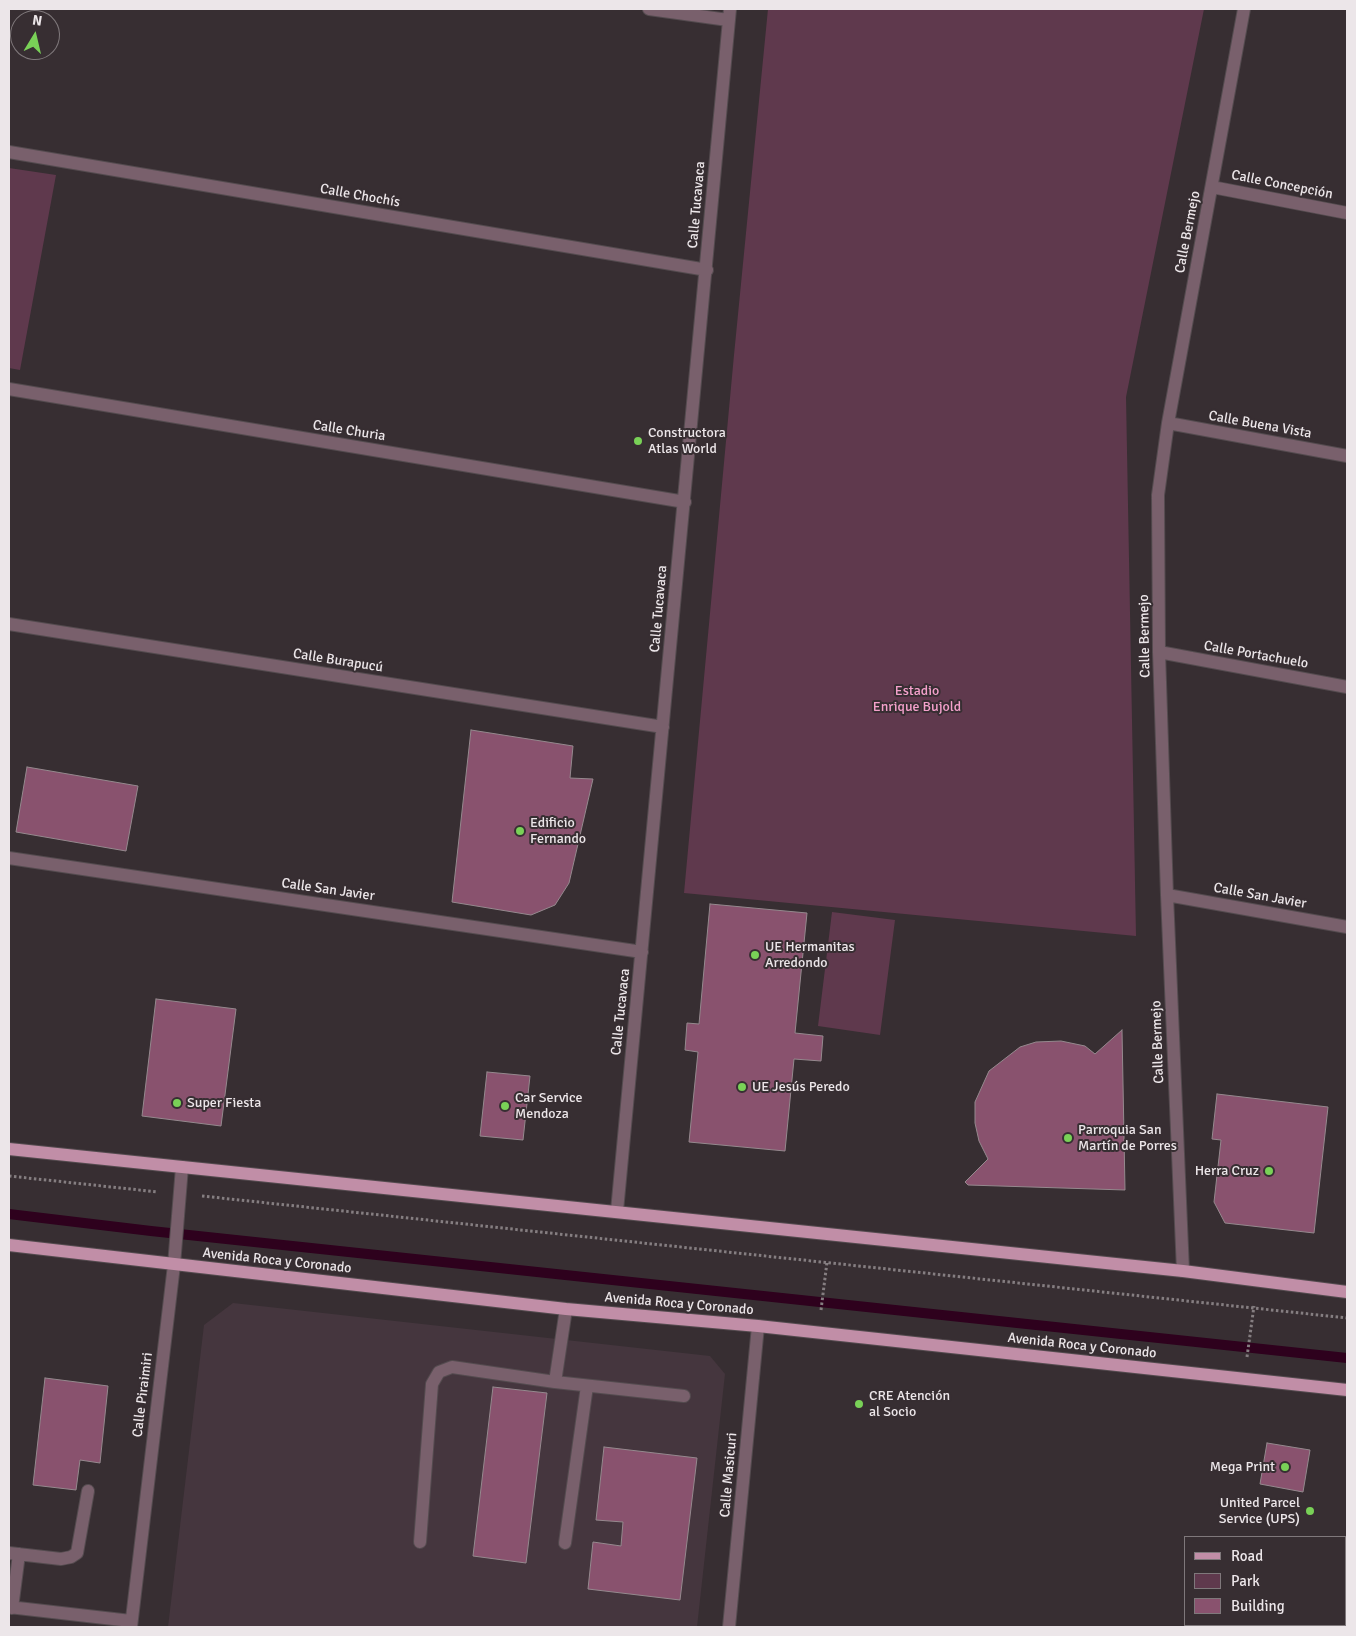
<!DOCTYPE html>
<meta charset="utf-8">
<style>
body{margin:0}
#map{position:relative;width:1356px;height:1636px;overflow:hidden;background:#372e32;font-family:Signika,sans-serif}
canvas{display:block}
.frame{position:absolute;inset:0;border:10px solid #ece6e9;pointer-events:none}
.legend{position:absolute;left:1184px;top:1536px;width:162px;height:90px;box-sizing:border-box;background:#372e32;border:1px solid #7f787b;margin:0;padding:6px 9px;list-style:none;font-size:15px;color:#ece6e9}
.legend li{display:flex;align-items:center;gap:10px;height:25px}
.legend b{width:25px;border:1px solid #7f787b}
.north{position:absolute;left:10px;top:10px;width:50px;height:50px;box-sizing:border-box;background:#372e32;border:1px solid #7f787b;border-radius:50%;rotate:9deg;font-size:14px;font-weight:700;line-height:20px;text-align:center;color:#ece6e9}
.north::after{content:'';display:block;margin:auto;width:18px;height:22px;background:#79d157;clip-path:polygon(50% 0,100% 100%,50% 72%,0 100%)}
</style>
<div id="map">
<canvas width="1356" height="1636"></canvas>
<div class="frame"></div>
<ul class="legend">
<li><b style="height:6px;background:#c18ea7"></b>Road</li>
<li><b style="height:14px;background:#5f394d"></b>Park</li>
<li><b style="height:14px;background:#89526e"></b>Building</li>
</ul>
<div class="north">N</div>
</div>
<script>
const ctx = document.querySelector('canvas').getContext('2d');
ctx.lineJoin = 'round';
function fillPath(path, color) {
  ctx.fillStyle = color;
  ctx.fill(path, 'evenodd');
}
function shape(rows) {
  const path = new Path2D();
  for (const r of rows) {
    path.moveTo(r[0], r[1]);
    for (let i = 2; i < r.length; i += 2) path.lineTo(r[i], r[i + 1]);
  }
  return path;
}
function stroke(path, color, width, dash) {
  ctx.strokeStyle = color;
  ctx.lineWidth = width;
  ctx.lineCap = dash ? 'butt' : 'round';
  ctx.setLineDash(dash || []);
  ctx.stroke(path);
}
function drawText(font, color, halo, rows, align = 'center') {
  ctx.font = font + ' Signika,sans-serif';
  ctx.lineWidth = 4;
  ctx.setLineDash([]);
  ctx.textBaseline = 'middle';
  ctx.strokeStyle = halo;
  ctx.fillStyle = color;
  for (const [text, x, y, turn = 0] of rows) {
    ctx.save();
    ctx.translate(x, y);
    ctx.rotate((+turn || 0) * Math.PI / 180);
    ctx.textAlign = isNaN(turn) ? turn : align;
    if (halo) ctx.strokeText(text, 0, 0);
    ctx.fillText(text, 0, 0);
    ctx.restore();
  }
}
const built = shape([
 [233,1303,710,1356,725,1374,697,1627,168,1627,204,1325]
]);
const green = shape([
 [768,9,1204,9,1126,397,1136,936,684,893,734,355],
 [9,168,56,175,20,370,9,368],
 [832,912,895,920,880,1035,818,1026]
]);
const stream = shape([
 [9,1214,151,1231,1347,1358]
]);
const building = shape([
 [471,730,573,746,570,778,593,779,569,883,555,905,531,915,452,902,471,730],
 [27,767,138,786,126,851,16,832,27,767],
 [710,904,807,913,795,1033,823,1036,821,1061,794,1059,785,1151,689,1142,698,1052,685,1050,687,1023,699,1024,710,904],
 [156,999,236,1009,221,1126,142,1116,156,999],
 [1122,1030,1125,1190,968,1185,965,1182,988,1159,979,1141,975,1123,975,1102,989,1071,1020,1047,1036,1042,1061,1041,1085,1046,1095,1054,1122,1030],
 [487,1072,530,1076,523,1140,480,1136,487,1072],
 [1217,1094,1328,1107,1314,1233,1225,1223,1214,1202,1221,1140,1212,1139,1217,1094],
 [45,1378,108,1386,100,1463,80,1460,76,1490,33,1485,45,1378],
 [493,1387,547,1393,526,1563,473,1556,493,1387],
 [1267,1443,1310,1450,1303,1492,1260,1484,1267,1443],
 [604,1447,697,1458,680,1600,588,1589,593,1542,621,1546,623,1522,596,1520,604,1447]
]);
const path = shape([
 [9,1176,158,1192],
 [202,1196,1347,1318],
 [821,1310,827,1262],
 [1247,1357,1254,1306]
]);
const minor = shape([
 [649,9,728,20],
 [9,152,707,270],
 [1212,187,1347,213],
 [9,389,685,502],
 [1168,423,1347,456],
 [9,624,663,727],
 [1159,652,1347,687],
 [9,858,642,952],
 [1167,895,1347,927],
 [617,1211,730,9],
 [1183,1271,1167,895,1159,652,1158,495,1168,423,1244,9],
 [555,1382,684,1396],
 [420,1542,432,1384,439,1372,452,1367,555,1382,566,1309],
 [565,1543,587,1386],
 [9,1553,61,1559,71,1557,77,1553,88,1491],
 [1345,1573,1347,1558],
 [9,1607,131,1621],
 [12,1608,19,1554],
 [131,1627,174,1265,182,1167],
 [729,1627,758,1326],
 [1336,1627,1336,1625]
]);
const major = shape([
 [9,1149,1183,1271,1347,1292],
 [9,1245,566,1309,758,1326,1347,1390]
]);
const markers = [
 [638,441,5,"#79d157"],
 [520,831,5,"#79d157"],
 [755,955,5,"#79d157"],
 [742,1087,5,"#79d157"],
 [177,1103,5,"#79d157"],
 [505,1106,5,"#79d157"],
 [1068,1138,5,"#79d157"],
 [1269,1171,5,"#79d157"],
 [859,1404,5,"#79d157"],
 [1285,1467,5,"#79d157"],
 [1310,1511,5,"#79d157"]
];
const streetNames = [
 ["Calle Concepción",1282,185,11],
 ["Calle Chochís",360,196,10],
 ["Calle Tucavaca",697,205,-85],
 ["Calle Bermejo",1188,232,-79],
 ["Calle Buena Vista",1260,425,10],
 ["Calle Churia",349,431,9],
 ["Calle Tucavaca",659,609,-85],
 ["Calle Bermejo",1145,636,-91],
 ["Calle Portachuelo",1256,655,10],
 ["Calle Burapucú",338,661,9],
 ["Calle San Javier",328,890,8],
 ["Calle San Javier",1260,896,10],
 ["Calle Tucavaca",621,1012,-84],
 ["Calle Bermejo",1158,1042,-92],
 ["Avenida Roca y Coronado",277,1261,6],
 ["Avenida Roca y Coronado",679,1304,5],
 ["Avenida Roca y Coronado",1082,1346,6],
 ["Calle Piraimiri",143,1395,-83],
 ["Calle Masicuri",729,1475,-85]
];
const poiNames = [
 ["Constructora",648,433],
 ["Atlas World",648,449],
 ["Edificio",530,823],
 ["Fernando",530,839],
 ["UE Hermanitas",765,947],
 ["Arredondo",765,963],
 ["UE Jesús Peredo",752,1087],
 ["Car Service",515,1098],
 ["Mendoza",515,1114],
 ["Super Fiesta",187,1103],
 ["Parroquia San",1078,1130],
 ["Martín de Porres",1078,1146],
 ["Herra Cruz",1259,1171,"right"],
 ["CRE Atención",869,1396],
 ["al Socio",869,1412],
 ["Mega Print",1275,1467,"right"],
 ["United Parcel",1300,1503,"right"],
 ["Service (UPS)",1300,1519,"right"]
];
const parkNames = [
 ["Estadio",917,691],
 ["Enrique Bujold",917,707]
];
fillPath(built, '#45363e');
fillPath(green, '#5f394d');
stroke(stream, '#2e011d', 10);
fillPath(building, '#89526e');
stroke(building, '#95898e', 1);
stroke(minor, '#544b4f', 14);
stroke(major, '#544b4f', 14);
stroke(path, '#857e81', 3, [2.5, 2.5]);
stroke(minor, '#79606c', 12);
stroke(major, '#c18ea7', 12);
for (const [x, y, r, color] of markers) {
  const dot = new Path2D();
  dot.arc(x, y, r, 0, 2 * Math.PI);
  ctx.fillStyle = color;
  ctx.fill(dot);
  stroke(dot, '#372e32', 2);
}
drawText('14px', '#ece6e9', '#372e32', streetNames);
drawText('14px', '#ece6e9', '#372e32', poiNames, 'left');
drawText('14px', '#f5a1cc', '#372e32', parkNames);
</script>
